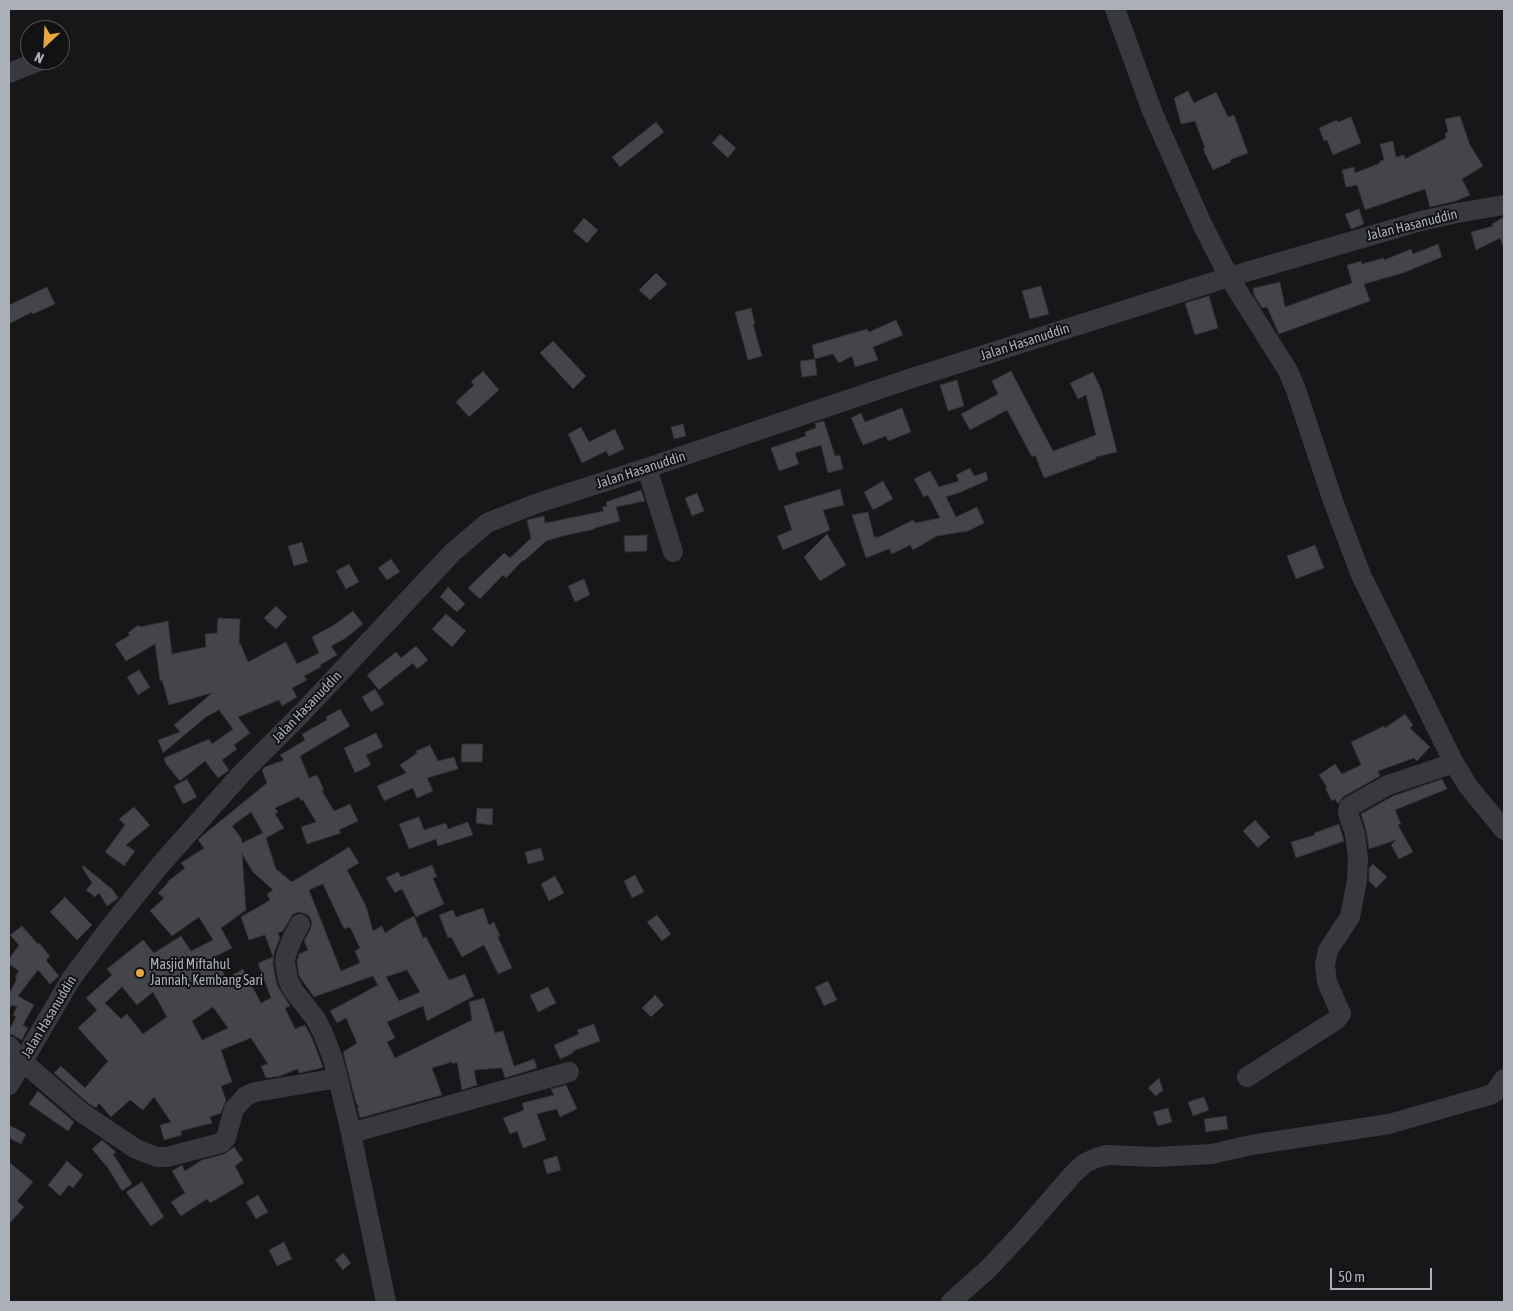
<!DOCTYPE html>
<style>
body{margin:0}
#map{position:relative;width:1513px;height:1311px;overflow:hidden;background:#171719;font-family:"Asap Condensed",sans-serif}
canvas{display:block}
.frame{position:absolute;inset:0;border:10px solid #aaafb8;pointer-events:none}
.north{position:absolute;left:20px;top:20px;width:50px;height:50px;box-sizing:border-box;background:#121214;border:1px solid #4f5156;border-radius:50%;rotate:205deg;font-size:14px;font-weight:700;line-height:20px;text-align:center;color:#aaafb8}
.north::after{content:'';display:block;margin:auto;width:18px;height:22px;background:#e6a741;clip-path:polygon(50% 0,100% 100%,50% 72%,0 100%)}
.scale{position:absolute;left:1330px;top:1268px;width:102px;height:22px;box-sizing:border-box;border:2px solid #aaafb8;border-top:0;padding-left:6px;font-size:15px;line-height:18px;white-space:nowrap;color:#aaafb8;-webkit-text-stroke:4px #121214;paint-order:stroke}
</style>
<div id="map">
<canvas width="1513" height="1311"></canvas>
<div class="frame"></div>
<div class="north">N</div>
<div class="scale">50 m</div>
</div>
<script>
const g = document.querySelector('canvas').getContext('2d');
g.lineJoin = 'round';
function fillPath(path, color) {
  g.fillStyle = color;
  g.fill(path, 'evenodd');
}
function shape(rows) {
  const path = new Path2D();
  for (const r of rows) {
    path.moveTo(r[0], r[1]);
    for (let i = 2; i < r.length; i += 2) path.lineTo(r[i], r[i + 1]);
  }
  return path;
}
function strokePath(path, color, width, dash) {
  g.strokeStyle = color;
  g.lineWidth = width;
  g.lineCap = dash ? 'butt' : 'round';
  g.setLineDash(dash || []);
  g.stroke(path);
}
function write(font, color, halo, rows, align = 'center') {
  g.font = font + ' "Asap Condensed",sans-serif';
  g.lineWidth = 4;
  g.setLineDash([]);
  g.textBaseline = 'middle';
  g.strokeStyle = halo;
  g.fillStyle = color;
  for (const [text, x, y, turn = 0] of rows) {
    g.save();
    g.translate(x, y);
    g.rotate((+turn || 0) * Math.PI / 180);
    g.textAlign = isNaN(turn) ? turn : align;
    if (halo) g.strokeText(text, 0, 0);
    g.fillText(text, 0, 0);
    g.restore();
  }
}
const building = shape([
 [1188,91,1194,103,1216,92,1228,117,1234,115,1248,153,1230,160,1231,162,1213,170,1203,149,1205,148,1195,121,1181,124,1174,98,1188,91],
 [1460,116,1470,145,1483,166,1462,179,1470,195,1456,201,1430,207,1425,189,1365,210,1357,185,1346,187,1342,170,1354,167,1355,173,1380,163,1380,161,1384,160,1380,144,1393,141,1396,157,1404,155,1405,159,1446,138,1445,133,1448,132,1445,119,1460,116],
 [1351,117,1361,143,1333,155,1327,140,1324,141,1319,128,1337,120,1338,122,1351,117],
 [656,122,664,132,620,167,612,157,656,122],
 [720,134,736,148,728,158,712,143,720,134],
 [1359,209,1364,224,1351,229,1345,214,1359,209],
 [1504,217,1504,248,1500,238,1476,250,1471,232,1493,226,1492,224,1504,217],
 [584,218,598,230,587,243,573,231,584,218],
 [1438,244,1442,257,1403,273,1364,284,1370,301,1279,334,1267,307,1262,308,1254,295,1253,288,1280,282,1285,307,1352,283,1347,265,1361,261,1362,264,1384,258,1384,260,1411,249,1413,254,1438,244],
 [656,273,667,284,650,300,639,290,656,273],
 [1041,286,1049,314,1030,319,1022,291,1041,286],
 [47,287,55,304,33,314,32,312,9,324,9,305,47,287],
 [1209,296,1218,328,1195,335,1185,303,1209,296],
 [751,308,755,324,753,324,762,356,748,360,735,312,751,308],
 [896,320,903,335,873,347,878,360,855,367,852,356,839,363,833,354,815,359,812,345,867,329,869,332,896,320],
 [553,341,586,376,573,389,540,353,553,341],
 [815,359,817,375,802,377,800,361,815,359],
 [483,371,499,390,469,417,456,402,474,385,471,382,483,371],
 [1011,371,1053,451,1096,435,1086,395,1078,399,1070,383,1093,372,1101,389,1117,452,1096,457,1096,459,1044,478,1035,455,1032,457,1007,410,970,430,961,414,998,394,992,381,1011,371],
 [957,380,964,406,948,411,940,385,957,380],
 [902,408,911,432,888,441,886,436,863,445,851,418,861,413,865,422,902,408],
 [824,421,835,456,840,455,843,469,828,473,821,445,795,453,799,464,779,471,771,448,806,436,805,432,816,428,815,423,824,421],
 [683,424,686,436,674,439,671,427,683,424],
 [581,427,589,442,615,429,624,449,609,456,606,451,582,463,568,434,581,427],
 [970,468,974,476,986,472,988,480,961,492,946,497,956,517,977,507,984,523,968,531,937,536,913,550,910,545,892,554,889,549,866,558,852,515,868,512,874,537,876,536,877,538,913,520,915,523,940,518,928,495,924,497,914,479,930,471,939,487,959,481,956,475,970,468],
 [883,481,893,499,873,510,864,492,883,481],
 [840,489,844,505,823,510,830,530,783,550,777,536,792,530,784,506,840,489],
 [641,490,645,501,616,507,620,521,595,528,595,529,563,536,546,541,524,561,523,560,506,578,503,575,480,599,468,588,504,553,510,558,531,538,527,520,544,516,545,523,604,511,602,507,607,506,606,502,641,490],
 [697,493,704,511,692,516,685,498,697,493],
 [827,534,846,565,820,581,804,557,827,534],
 [647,535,647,551,625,552,624,536,647,535],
 [302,542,308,562,294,566,288,546,302,542],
 [1315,545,1324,568,1296,579,1287,556,1315,545],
 [391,559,400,572,387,580,378,568,391,559],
 [349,564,359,582,346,589,336,571,349,564],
 [584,579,590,595,575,602,568,586,584,579],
 [448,587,465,604,457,612,440,597,448,587],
 [276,606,287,617,276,629,264,618,276,606],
 [353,611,363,624,346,638,331,646,337,655,320,665,321,667,304,676,307,680,292,688,297,697,282,706,279,700,238,717,250,733,234,745,237,749,222,760,229,770,228,771,218,778,205,761,180,781,166,764,164,758,209,739,212,744,233,729,219,710,206,717,163,753,158,740,180,732,174,725,212,693,169,705,162,680,160,681,155,644,126,661,115,644,130,635,128,633,138,625,140,627,168,621,172,654,206,647,205,634,217,633,218,618,240,619,239,644,240,643,248,662,286,642,297,664,319,653,312,637,334,625,353,611],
 [446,614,466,631,452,647,432,629,446,614],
 [416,646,428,660,417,669,413,663,379,690,367,675,396,652,401,658,416,646],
 [139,670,150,687,138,695,127,677,139,670],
 [375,689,384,704,371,712,362,697,375,689],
 [340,709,350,726,300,756,309,778,317,775,324,790,322,791,334,811,350,804,358,821,339,830,341,833,307,844,301,827,316,822,303,800,301,801,299,797,275,808,278,812,275,814,284,828,266,838,276,869,292,882,349,847,359,863,347,870,366,906,373,931,382,926,385,933,402,922,414,916,423,938,426,937,449,980,465,974,474,996,427,1021,423,1006,387,1022,395,1038,387,1042,395,1058,472,1020,469,1002,484,998,495,1033,503,1031,514,1066,534,1059,537,1068,505,1078,502,1068,474,1070,477,1085,462,1090,457,1062,453,1064,452,1062,432,1068,442,1095,360,1118,357,1107,359,1107,356,1103,343,1052,357,1043,346,1018,337,1023,330,1011,378,985,373,976,314,997,299,976,297,962,299,954,308,950,304,941,310,930,312,923,310,917,306,914,299,912,293,914,283,931,278,933,280,938,274,953,273,964,277,985,290,1006,285,1008,295,1029,305,1025,312,1038,323,1067,318,1069,299,1073,297,1069,280,1076,266,1078,261,1066,268,1064,251,1038,221,1050,232,1082,221,1086,226,1100,221,1113,210,1117,212,1123,181,1131,182,1135,164,1140,160,1125,171,1122,154,1097,143,1110,130,1100,111,1117,99,1103,96,1108,88,1103,54,1073,61,1066,85,1088,108,1061,78,1028,97,1010,86,998,112,975,107,969,143,940,154,953,181,936,191,951,213,940,199,917,172,936,150,911,164,898,158,893,168,883,167,882,185,868,181,863,204,848,198,840,202,836,267,783,262,770,265,767,284,760,280,755,305,740,302,734,327,720,326,717,340,709],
 [251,812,263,833,242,843,241,838,232,826,251,812],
 [242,854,253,872,273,890,267,894,270,900,241,917,249,940,265,935,273,957,258,963,271,998,261,1003,243,969,226,979,216,956,232,948,221,928,246,910,242,854],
 [323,884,344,929,350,927,360,948,355,951,360,963,341,971,309,890,323,884],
 [407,970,420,992,399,1001,386,977,407,970],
 [122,987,137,1005,153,992,167,1017,143,1034,127,1014,121,1019,105,1003,122,987],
 [213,1007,228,1028,202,1040,192,1021,213,1007],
 [1405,714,1413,725,1410,728,1430,747,1417,761,1414,758,1378,771,1380,776,1343,797,1338,804,1335,799,1332,801,1325,788,1327,787,1319,775,1335,764,1342,774,1361,765,1351,742,1384,726,1385,728,1405,714],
 [376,733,383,747,366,755,371,765,355,773,344,748,376,733],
 [462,744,483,744,482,762,461,762,462,744],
 [430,745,438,761,454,757,458,769,427,778,433,791,417,798,413,788,384,801,377,786,406,773,400,765,417,753,416,751,430,745],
 [187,779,197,797,183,804,174,786,187,779],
 [1442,779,1447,789,1395,810,1401,824,1398,825,1413,852,1399,859,1391,845,1396,840,1369,849,1366,830,1361,814,1393,796,1442,779],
 [134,807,150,825,126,845,135,851,124,866,105,852,125,825,119,819,134,807],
 [477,808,493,809,492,825,476,823,477,808],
 [419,817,424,830,446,823,448,829,468,822,473,835,438,846,436,839,409,849,399,824,419,817],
 [1255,820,1270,837,1258,848,1243,831,1255,820],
 [1339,824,1344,841,1296,858,1291,842,1315,835,1314,833,1339,824],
 [541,848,544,860,528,864,525,852,541,848],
 [1373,864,1387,877,1376,888,1369,881,1369,868,1373,864],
 [432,865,437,877,433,878,444,904,416,917,402,889,395,893,386,878,398,872,401,877,432,865],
 [84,866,113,890,118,898,117,899,107,906,99,893,95,897,86,890,92,883,82,867,84,866],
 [635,875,644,892,632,898,624,881,635,875],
 [555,876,564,893,549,901,541,884,555,876],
 [65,897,92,925,77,940,50,912,65,897],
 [483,908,489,925,494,922,500,936,498,937,512,968,498,974,484,945,462,957,451,937,448,938,439,915,453,910,456,917,483,908],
 [657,915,671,934,662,941,647,922,657,915],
 [22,926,38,944,39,943,50,956,46,960,59,976,50,984,38,970,18,996,34,1005,23,1025,28,1028,22,1040,13,1035,9,1034,9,1030,16,1017,13,1015,17,1007,12,1005,9,1008,9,990,11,991,17,978,15,977,19,971,9,964,9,959,19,945,10,935,22,926],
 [828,981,837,1000,824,1006,815,987,828,981],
 [548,987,556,1003,538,1012,530,995,548,987],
 [655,995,664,1005,651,1017,642,1008,655,995],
 [594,1024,600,1041,573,1051,573,1053,560,1059,554,1045,579,1034,577,1030,594,1024],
 [1159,1078,1163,1090,1156,1096,1148,1088,1159,1078],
 [566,1085,577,1109,560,1117,557,1109,537,1114,546,1140,523,1148,517,1131,510,1134,503,1118,524,1110,522,1103,554,1095,551,1089,566,1085],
 [38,1091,74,1122,68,1131,29,1104,38,1091],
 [1204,1097,1209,1110,1193,1116,1188,1102,1204,1097],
 [1168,1108,1172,1122,1158,1126,1153,1112,1168,1108],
 [1226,1116,1228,1129,1206,1132,1204,1119,1226,1116],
 [9,1125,26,1134,21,1144,9,1138,9,1125],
 [102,1140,116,1152,113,1154,132,1184,122,1191,108,1168,92,1149,102,1140],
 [234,1147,243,1160,235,1166,244,1183,210,1203,207,1199,181,1216,171,1202,185,1193,172,1171,182,1165,185,1171,202,1160,224,1154,234,1147],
 [557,1156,561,1170,547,1174,543,1160,557,1156],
 [67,1161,83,1175,73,1188,69,1185,60,1196,48,1185,67,1161],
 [9,1162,33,1182,17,1201,24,1207,9,1224,9,1162],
 [142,1182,164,1217,151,1226,126,1192,142,1182],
 [258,1195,268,1212,256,1219,246,1202,258,1195],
 [284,1242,292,1259,277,1266,269,1250,284,1242],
 [343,1253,351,1263,343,1270,335,1260,343,1253]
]);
const minor = shape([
 [1115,9,1152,111,1202,224,1229,277,1288,371,1296,390,1333,501,1361,575,1454,763,1468,786,1504,830],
 [9,73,42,60],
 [647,468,673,552],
 [300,924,292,939,286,955,285,962,288,980,293,990,315,1018,323,1033,333,1059,338,1078],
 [9,1046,22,1061,81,1112,136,1149,157,1157,167,1157,221,1143,226,1138,234,1109,246,1096,255,1092,338,1078,351,1133,386,1302],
 [1247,1077,1336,1020,1341,1014,1327,982,1325,965,1328,950,1350,917,1357,880,1358,858,1355,834,1348,813,1349,807,1388,785,1454,763],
 [9,1085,71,979,111,926,161,864,242,773,301,714,453,552,487,523,535,504,647,468,912,378,1229,277,1421,221,1457,213,1504,205],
 [351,1133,569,1072],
 [951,1302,987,1270,1020,1235,1074,1173,1085,1163,1096,1158,1107,1155,1155,1157,1212,1154,1251,1145,1389,1124,1490,1095,1495,1092,1504,1079]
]);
const markers = [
 [140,973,5,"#e6a741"]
];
const streetNames = [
 ["Jalan Hasanuddin",1412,225,-14],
 ["Jalan Hasanuddin",1025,342,-18],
 ["Jalan Hasanuddin",641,470,-18],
 ["Jalan Hasanuddin",307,707,-46],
 ["Jalan Hasanuddin",49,1017,-59]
];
const poiNames = [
 ["Masjid Miftahul",150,965],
 ["Jannah, Kembang Sari",150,981]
];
fillPath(building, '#444549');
strokePath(building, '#313134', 1);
strokePath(minor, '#38393d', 20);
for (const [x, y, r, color] of markers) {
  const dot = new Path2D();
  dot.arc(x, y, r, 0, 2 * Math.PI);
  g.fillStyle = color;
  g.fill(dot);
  strokePath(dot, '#121214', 2);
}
write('14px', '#aaafb8', '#121214', streetNames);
write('14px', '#aaafb8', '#121214', poiNames, 'left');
</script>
